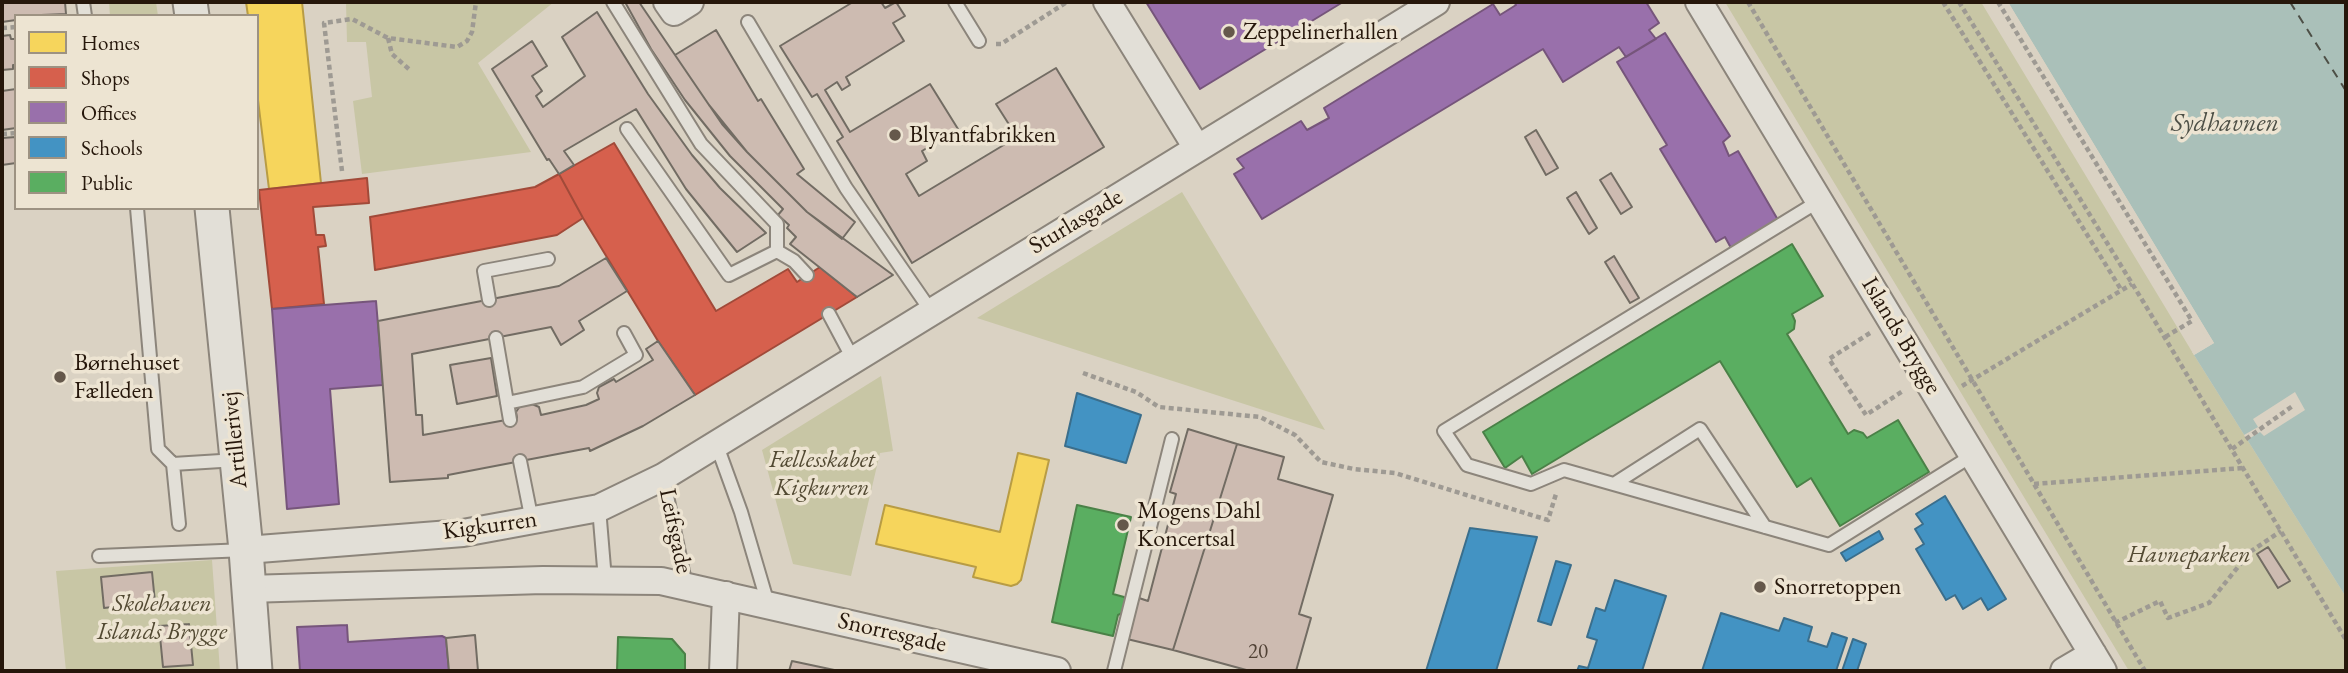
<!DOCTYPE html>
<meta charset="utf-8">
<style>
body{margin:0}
#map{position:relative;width:2348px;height:673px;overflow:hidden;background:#dad2c3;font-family:"EB Garamond",serif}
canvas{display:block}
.frame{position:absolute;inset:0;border:4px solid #26170b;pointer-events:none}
.legend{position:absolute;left:14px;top:14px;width:245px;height:196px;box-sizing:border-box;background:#ede4d2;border:2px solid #9d9282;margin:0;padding:9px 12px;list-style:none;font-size:21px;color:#26170b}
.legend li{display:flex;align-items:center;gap:14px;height:35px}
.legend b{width:35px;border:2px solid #9d9282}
</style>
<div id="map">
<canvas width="2348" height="673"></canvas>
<div class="frame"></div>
<ul class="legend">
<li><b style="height:19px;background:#f6d55c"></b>Homes</li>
<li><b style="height:19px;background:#d6604d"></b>Shops</li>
<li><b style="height:19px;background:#9970ab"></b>Offices</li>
<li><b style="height:19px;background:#4393c3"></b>Schools</li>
<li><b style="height:19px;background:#5aae61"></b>Public</li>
</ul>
</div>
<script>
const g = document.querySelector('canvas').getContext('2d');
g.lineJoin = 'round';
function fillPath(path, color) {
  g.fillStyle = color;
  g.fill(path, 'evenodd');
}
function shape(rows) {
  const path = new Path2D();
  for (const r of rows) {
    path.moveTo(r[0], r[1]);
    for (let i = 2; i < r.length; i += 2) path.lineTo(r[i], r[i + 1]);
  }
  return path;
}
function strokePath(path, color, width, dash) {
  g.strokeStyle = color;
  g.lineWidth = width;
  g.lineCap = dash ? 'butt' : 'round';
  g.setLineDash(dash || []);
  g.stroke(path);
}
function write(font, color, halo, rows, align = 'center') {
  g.font = font + ' "EB Garamond",serif';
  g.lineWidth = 7;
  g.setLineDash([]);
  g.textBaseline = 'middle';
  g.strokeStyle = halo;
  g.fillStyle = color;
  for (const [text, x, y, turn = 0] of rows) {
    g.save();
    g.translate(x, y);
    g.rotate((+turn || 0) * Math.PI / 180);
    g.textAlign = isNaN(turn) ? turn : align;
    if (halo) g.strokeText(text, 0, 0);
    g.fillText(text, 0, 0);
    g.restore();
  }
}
const green = shape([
 [109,2,156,2,158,16,110,16],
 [346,2,554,2,478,63,531,152,362,174,353,101,372,97,366,42,347,42],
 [1725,2,1981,2,2194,355,2346,597,2346,671,2129,671],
 [1182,192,1325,430,977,318],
 [881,376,893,451,880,453,851,576,793,564,762,450],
 [212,560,220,671,66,671,56,571]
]);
const water = shape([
 [2008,2,2346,2,2346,597,2194,355,2214,343]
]);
const pier = shape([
 [2004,2,2008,2,2214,343,2194,355,2192,352,2209,342],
 [2295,392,2305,410,2264,436,2260,432,2247,440,2244,435,2258,427,2253,419]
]);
const homes = shape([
 [246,2,302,2,321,183,269,189,257,92,257,16,248,16,246,2],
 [1018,453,1049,460,1021,580,1017,584,1011,586,973,577,976,567,876,544,885,505,1000,532,1018,453]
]);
const shops = shape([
 [614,143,716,311,788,269,797,282,820,267,857,297,695,395,658,341,583,218,559,174,614,143],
 [559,174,583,218,557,235,375,270,370,217,535,187,559,174],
 [367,178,369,203,313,207,316,235,324,235,326,246,318,247,324,304,272,309,259,190,367,178]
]);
const offices = shape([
 [1146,2,1343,2,1200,89,1146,2],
 [1514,2,1646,2,1659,23,1649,30,1656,39,1626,57,1619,47,1563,82,1543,49,1262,219,1234,174,1244,168,1237,159,1301,121,1307,130,1329,118,1324,108,1493,4,1500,15,1516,5,1514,2],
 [1665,33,1730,136,1723,142,1729,156,1738,151,1778,220,1731,248,1725,237,1716,242,1660,149,1667,145,1617,62,1665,33],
 [376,301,383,385,330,389,339,504,287,509,272,309,376,301],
 [347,625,348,642,442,636,446,638,449,671,300,671,297,627,347,625]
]);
const schools = shape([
 [1077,393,1141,415,1126,463,1065,446,1077,393],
 [1945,496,2006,599,1988,610,1981,598,1963,609,1955,595,1946,600,1916,549,1924,544,1915,529,1923,524,1916,514,1945,496],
 [1470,528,1537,537,1496,671,1426,671,1470,528],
 [1879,531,1883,539,1846,561,1841,553,1879,531],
 [1556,561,1571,565,1551,625,1538,621,1556,561],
 [1615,580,1666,596,1642,671,1577,671,1579,666,1588,668,1597,640,1587,637,1596,608,1605,611,1615,580],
 [1721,613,1779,631,1784,618,1812,627,1808,641,1827,647,1832,633,1847,638,1836,671,1702,671,1721,613],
 [1853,639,1866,644,1857,671,1842,671,1853,639]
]);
const public = shape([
 [1792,244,1823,296,1792,314,1795,321,1794,329,1787,334,1848,434,1854,430,1863,433,1867,438,1898,420,1929,472,1840,526,1811,478,1797,487,1720,361,1532,474,1522,456,1505,468,1483,432,1792,244],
 [1077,505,1131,517,1113,594,1124,597,1128,602,1127,611,1118,615,1113,636,1052,622,1077,505],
 [618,637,672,639,685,654,685,671,617,671,618,637]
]);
const ferry = shape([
 [2290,2,2346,91]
]);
const building = shape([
 [2,2,65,2,66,14,16,16,16,20,2,22,2,2],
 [625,2,639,2,709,105,747,152,807,212,893,275,857,297,790,244,796,237,787,228,789,225,778,215,783,209,730,156,685,100,651,49,625,2],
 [853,2,881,2,885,8,896,2,905,16,893,23,904,41,846,77,850,85,842,90,837,82,825,90,850,132,930,84,958,129,922,151,927,161,906,174,919,196,1017,137,996,104,1056,68,1104,147,912,263,837,141,843,137,817,94,812,97,780,46,853,2],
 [597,12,648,94,692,155,720,188,766,233,737,252,686,189,636,109,564,151,574,165,559,174,549,159,547,160,492,69,532,41,547,66,532,76,542,91,536,96,543,107,585,76,562,37,597,12],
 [716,30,758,101,761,99,804,169,797,174,855,222,842,239,807,212,747,152,722,124,675,55,716,30],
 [10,35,11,39,16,39,16,65,13,65,13,69,2,70,2,36,10,35],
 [16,89,16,128,2,130,2,91,16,89],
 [1536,130,1558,168,1546,175,1525,137,1536,130],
 [16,137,16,163,2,165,2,138,16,137],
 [1611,173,1632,207,1621,214,1600,180,1611,173],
 [1576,192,1597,228,1589,234,1567,198,1576,192],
 [1614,256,1639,298,1630,303,1605,262,1614,256],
 [606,258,627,291,579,321,584,330,561,345,551,327,412,354,416,415,422,415,423,435,517,418,516,412,520,406,532,404,539,407,541,415,586,405,599,399,597,393,599,387,614,379,616,382,653,360,646,349,658,341,695,395,643,426,590,451,589,448,448,475,448,478,390,482,378,321,559,286,606,258],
 [491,358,497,396,457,404,450,365,491,358],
 [1188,429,1237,444,1173,650,1127,639,1139,598,1148,601,1176,494,1170,492,1188,429],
 [1237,444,1284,457,1278,479,1333,495,1299,614,1311,618,1296,671,1250,671,1173,650,1237,444],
 [2268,547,2290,581,2278,588,2257,554,2268,547],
 [152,572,155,602,104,608,101,577,152,572],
 [189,624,193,665,163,667,159,626,189,624],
 [475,635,478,671,449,671,446,638,475,635],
 [792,661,839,671,789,671,792,661]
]);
const path = shape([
 [1748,2,2145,671],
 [1943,2,2122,291],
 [1959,2,2144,303,2346,640],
 [1998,2,2192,321,2165,337],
 [2,28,16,27],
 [388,38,392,54,411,71],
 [996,44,1001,44,1067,2],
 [2,134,16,133],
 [342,171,324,23,352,19,388,38,457,47,467,41,472,32,476,2],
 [1870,333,1829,359,1866,415,1903,391],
 [1083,373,1136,392,1159,407,1260,417,1295,435,1321,462,1354,469,1395,473,1548,520,1556,494],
 [1962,386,2132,284],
 [2232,449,2294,405],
 [2034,484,2243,468],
 [2115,623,2160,601,2168,618,2209,603,2250,552,2281,531]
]);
const service = shape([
 [83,2,85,16],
 [613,2,701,144,777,224,777,251],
 [955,2,979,41],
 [748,22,846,188,931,311],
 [627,129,729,275,777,251,794,261,807,275],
 [1819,201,1444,431,1467,465,1531,484,1564,470,1829,545,1973,455],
 [137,208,158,449,173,464,237,460],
 [489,300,484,271,548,259],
 [829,314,853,359],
 [496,338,510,420],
 [507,403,583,387,636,355,624,333],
 [716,443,741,512,768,604],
 [520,461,532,521],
 [173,464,179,524],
 [663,477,686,586],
 [1614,484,1700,429,1765,527],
 [599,508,605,580],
 [99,556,246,550],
 [1114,671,1172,439]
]);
const minor = shape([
 [667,2,674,12,690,2],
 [1107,2,1197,148],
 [1699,2,2103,671],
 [246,550,463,533,599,508,663,477,1436,2],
 [248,589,543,580,661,581,1057,671],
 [723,671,726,595],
 [2064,671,2093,654]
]);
const tertiary = shape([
 [190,2,192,16],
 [212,208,246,550,255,671]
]);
const markers = [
 [1229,32,7,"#65584b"],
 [895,135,7,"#65584b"],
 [60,377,7,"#65584b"],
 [1123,525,7,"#65584b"],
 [1760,587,7,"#65584b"]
];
const numberNames = [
 ["20",1258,652]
];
const poiNames = [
 ["Zeppelinerhallen",1243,32],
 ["Blyantfabrikken",909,135],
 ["Børnehuset",74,363],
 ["Fælleden",74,391],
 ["Mogens Dahl",1137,511],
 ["Koncertsal",1137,539],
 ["Snorretoppen",1774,587]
];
const streetNames = [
 ["Sturlasgade",1076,222,-31],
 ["Islands Brygge",1901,336,59],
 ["Artillerivej",235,440,-96],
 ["Kigkurren",490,526,-8],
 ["Leifsgade",675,531,78],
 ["Snorresgade",892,633,13]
];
const parkNames = [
 ["Fællesskabet",822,460],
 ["Kigkurren",822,488],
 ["Havneparken",2189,555],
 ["Skolehaven",162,604],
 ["Islands Brygge",162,632]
];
const waterNames = [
 ["Sydhavnen",2225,124]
];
fillPath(green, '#c8c6a5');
fillPath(water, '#aac0b9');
fillPath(pier, '#dad2c3');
fillPath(homes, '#f6d55c');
strokePath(homes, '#b89c44', 2);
fillPath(shops, '#d6604d');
strokePath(shops, '#a14a39', 2);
fillPath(offices, '#9970ab');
strokePath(offices, '#76557b', 2);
fillPath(schools, '#4393c3');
strokePath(schools, '#3a6e8c', 2);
fillPath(public, '#5aae61');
strokePath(public, '#4a8147', 2);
strokePath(ferry, '#4d4f46', 2, [9, 7]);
fillPath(building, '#cdbbb1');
strokePath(building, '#726c63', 2);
strokePath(service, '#8c857b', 16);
strokePath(minor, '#8c857b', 30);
strokePath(tertiary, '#8c857b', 37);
strokePath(path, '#9e9a93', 4.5, [5, 3.5]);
strokePath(service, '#e2dfd7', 12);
strokePath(minor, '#e2dfd7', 26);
strokePath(tertiary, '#e2dfd7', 33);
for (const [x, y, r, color] of markers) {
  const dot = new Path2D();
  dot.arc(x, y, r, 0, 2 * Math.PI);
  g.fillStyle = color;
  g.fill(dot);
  strokePath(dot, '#ede4d2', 2.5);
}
write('21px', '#504135', null, numberNames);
write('24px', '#26170b', '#ede4d2', poiNames, 'left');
write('24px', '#26170b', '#ede4d2', streetNames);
write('italic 24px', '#524932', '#ede4d2', parkNames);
write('italic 26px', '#4d4f46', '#ede4d2', waterNames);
</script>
